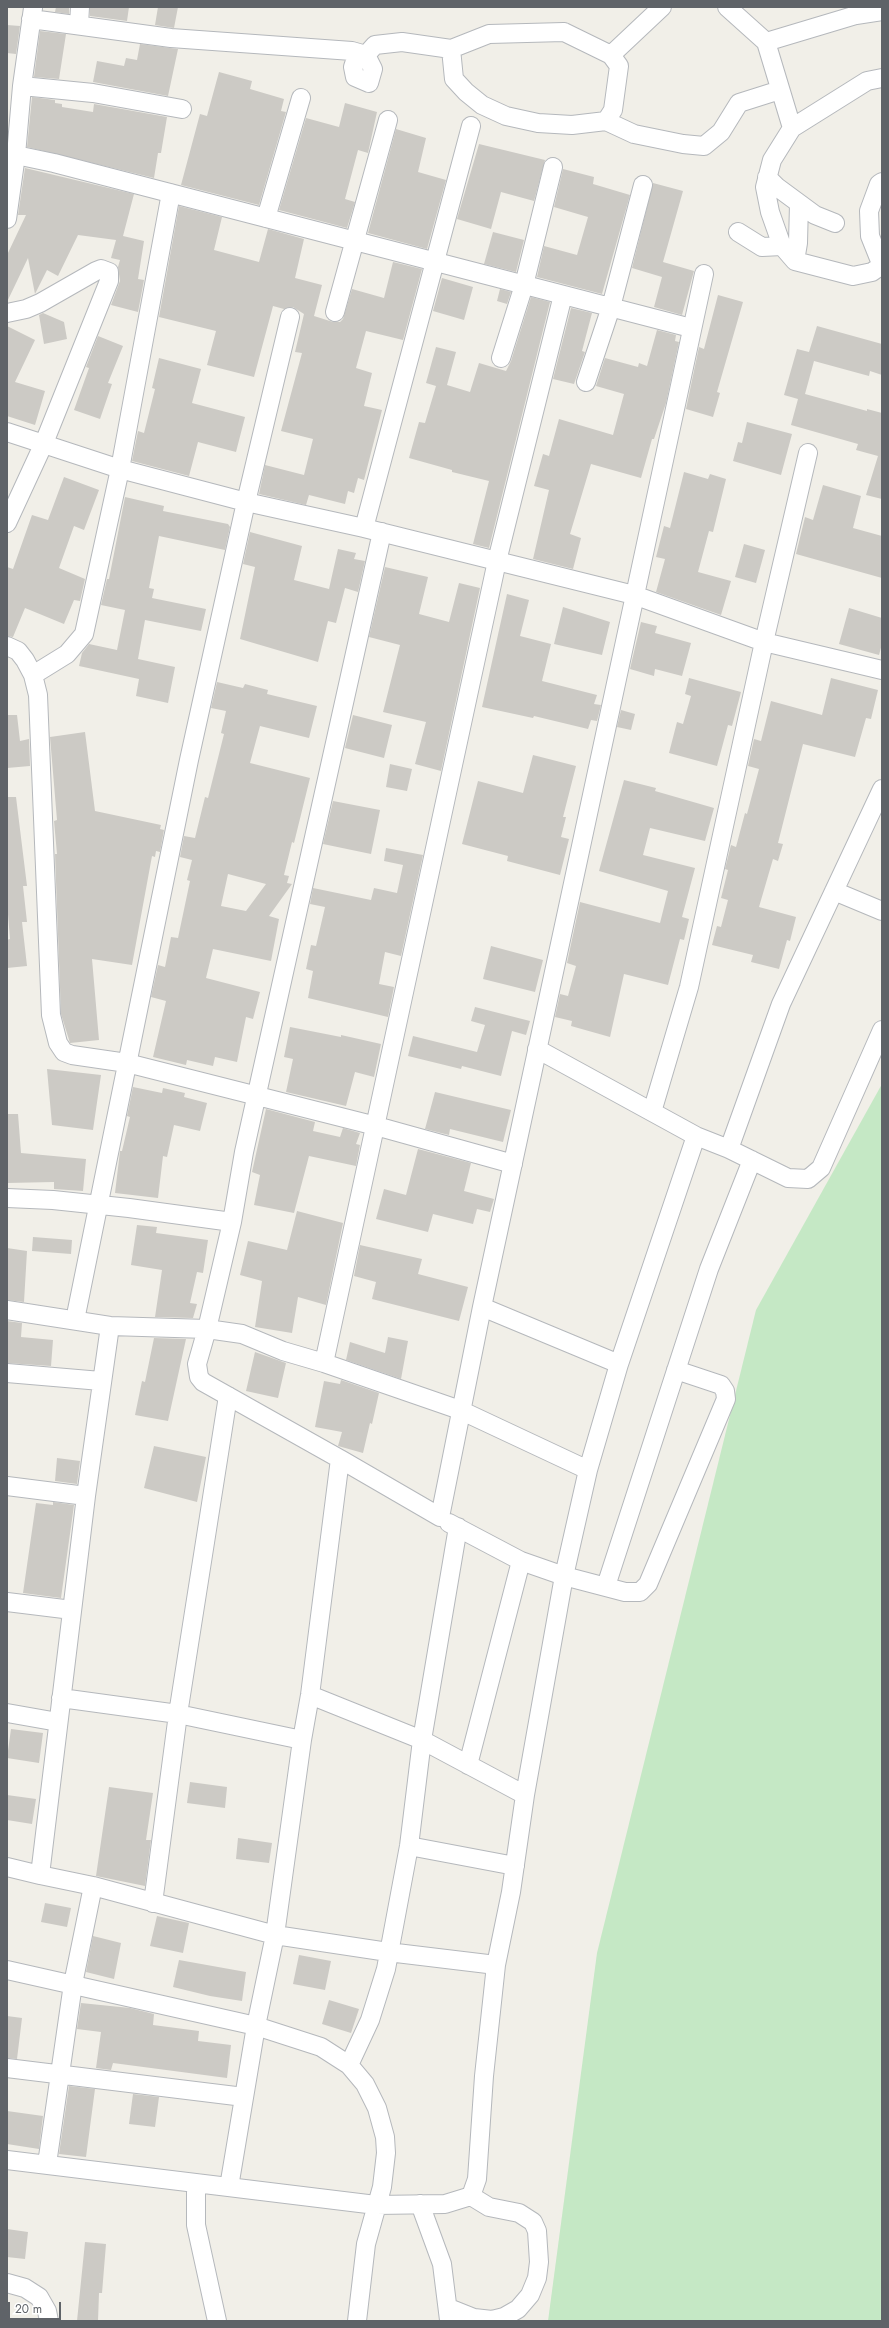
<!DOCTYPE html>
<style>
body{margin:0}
#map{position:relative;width:889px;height:2328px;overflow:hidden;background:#f1efe8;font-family:Jost,sans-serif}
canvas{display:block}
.frame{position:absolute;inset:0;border:8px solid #5f6368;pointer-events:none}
.scale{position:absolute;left:8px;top:2302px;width:53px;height:18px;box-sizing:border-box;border:2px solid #5f6368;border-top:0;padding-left:5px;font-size:12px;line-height:14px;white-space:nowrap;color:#5f6368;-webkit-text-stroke:3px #fff;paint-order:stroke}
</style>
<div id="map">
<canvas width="889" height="2328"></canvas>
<div class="frame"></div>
<div class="scale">20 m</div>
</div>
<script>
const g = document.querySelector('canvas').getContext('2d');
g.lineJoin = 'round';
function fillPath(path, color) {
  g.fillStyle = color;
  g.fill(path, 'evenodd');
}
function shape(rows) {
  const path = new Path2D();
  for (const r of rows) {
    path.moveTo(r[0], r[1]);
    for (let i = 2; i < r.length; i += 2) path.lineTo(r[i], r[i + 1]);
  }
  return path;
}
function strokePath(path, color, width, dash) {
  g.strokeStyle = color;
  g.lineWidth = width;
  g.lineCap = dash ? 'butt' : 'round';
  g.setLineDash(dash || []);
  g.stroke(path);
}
const green = shape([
 [882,1084,882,2321,548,2321,597,1953,756,1310]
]);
const building = shape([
 [56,7,69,7,69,14,55,12],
 [90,7,129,7,127,21,90,16],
 [158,7,178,7,174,28,155,25],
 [7,25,20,26,16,54,7,53],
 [40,31,66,34,59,79,34,77],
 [140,44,178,49,168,96,93,82,97,61,124,66,126,58,137,60],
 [219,72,252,81,250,89,284,99,281,111,286,112,259,205,181,185,200,114,207,116],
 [32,97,55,100,55,103,62,104,62,107,93,112,94,104,167,117,161,153,158,153,154,178,27,147],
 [345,103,377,112,368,153,358,150,345,199,355,202,347,228,279,210,306,118,339,127],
 [396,129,426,138,418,172,446,180,427,249,368,233],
 [479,144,545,160,534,201,501,192,491,229,457,219],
 [25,168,134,194,123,236,144,241,138,279,144,280,138,312,111,305,120,281,118,267,120,260,111,258,116,240,78,235,58,276,47,270,35,294,28,258,7,302,7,255,26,215,18,215],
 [563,169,594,177,593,184,630,195,602,294,537,277,544,246,577,255,588,217,554,207],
 [653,183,683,191,663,262,694,271,682,315,654,307,662,277,632,268],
 [179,206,222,217,214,250,259,262,268,229,304,239,295,278,322,285,314,316,333,322,340,322,343,319,352,289,384,298,393,262,422,269,403,340,366,331,356,368,372,373,364,406,382,410,364,480,358,478,354,493,348,491,345,504,309,495,306,505,259,494,265,465,304,475,313,439,281,431,302,353,295,352,304,314,293,307,284,309,273,306,254,377,207,365,216,331,159,317],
 [493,232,524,240,516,272,484,264],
 [442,278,473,287,464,320,433,311],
 [500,289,511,292,507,304,497,301],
 [718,295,743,302,717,392,720,393,713,417,686,409,699,347,704,349],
 [531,297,550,302,489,548,473,544,489,481,452,472,452,470,409,458,419,422,425,423,436,386,426,383,436,347,456,352,447,385,470,392,479,363,506,371,511,361],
 [571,308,592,313,582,351,585,352,574,384,553,379],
 [43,313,64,322,67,339,44,344,39,315],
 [7,326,35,340,15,382,45,391,35,425,7,416],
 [817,326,882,344,882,375,870,371,869,376,814,361,805,394,867,411,867,409,882,413,882,499,866,495,878,456,856,450,858,444,791,425,798,399,784,395,797,349,809,352],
 [657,330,676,335,675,341,679,342,666,403,654,439,652,439,641,478,591,464,570,534,581,538,573,569,533,559,549,490,534,486,543,454,549,456,559,419,613,435,624,394,596,386,605,358,638,367,639,363,647,366],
 [98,336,123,346,108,383,112,384,100,419,74,410,89,368,86,367],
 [159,358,201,369,192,403,245,417,236,452,198,442,189,476,132,461,138,431,144,433,155,389,152,388],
 [747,422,792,434,781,475,733,461,738,442,742,443],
 [684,472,708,479,710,474,726,479,713,532,709,531,698,572,731,581,721,615,656,592,665,559,656,557,664,526,670,528],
 [64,477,99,490,84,530,74,526,59,568,85,579,80,601,74,600,64,624,25,608,13,637,7,636,7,567,13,569,32,515,48,520],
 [823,485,861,496,853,528,882,536,882,578,796,554,805,517,813,520],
 [125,497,164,506,163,511,228,524,230,527,225,550,159,536,149,588,154,589,152,598,206,609,201,631,145,620,138,659,175,667,168,703,136,696,139,679,79,666,82,653,89,644,117,650,125,610,101,605,107,579,109,579],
 [250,532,302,546,294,580,329,589,338,549,356,553,354,559,365,561,358,592,345,588,336,623,328,621,318,662,240,639,255,567,243,564],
 [744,544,765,550,756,583,735,577],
 [385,567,428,577,419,614,449,622,459,583,480,588,441,771,415,764,426,722,383,712,400,645,369,637],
 [507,594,529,600,520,636,551,644,542,681,597,695,594,704,601,705,597,721,591,720,588,729,534,716,533,718,482,707],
 [563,607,610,622,602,655,554,644],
 [849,608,882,618,882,644,879,655,839,644],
 [641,622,657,626,655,633,691,643,682,676,655,669,654,676,630,669],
 [689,678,741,692,732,726,728,725,717,766,669,753,677,722,683,724,691,696,685,694],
 [831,678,878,690,871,719,866,718,855,757,803,744,778,843,783,844,778,861,773,859,759,907,796,917,790,941,787,940,779,969,751,962,753,955,712,945,717,926,721,927,728,900,721,898,728,870,725,869,731,845,736,847,745,813,747,814,759,769,748,766,754,739,761,741,771,701,822,715],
 [217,682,243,688,245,684,268,690,267,694,317,706,309,738,260,726,250,763,310,778,294,843,292,842,284,875,289,876,287,883,292,884,269,916,279,919,271,961,213,949,206,978,260,992,253,1019,246,1017,237,1062,215,1057,213,1066,187,1060,186,1065,153,1057,166,1001,151,997,158,965,165,967,171,937,178,938,190,881,187,880,192,860,180,857,184,836,195,838,205,797,208,798,224,734,221,733,226,711,211,708],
 [228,874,266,884,246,911,221,906],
 [621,710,635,714,631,730,617,727],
 [7,715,17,715,20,741,29,739,30,766,7,768],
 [353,715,392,725,384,758,345,748],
 [85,732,95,811,161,825,160,829,164,830,160,852,156,851,155,857,152,856,132,965,92,959,99,1040,70,1043,61,1014,55,854,57,854,54,821,57,820,50,737],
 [533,755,576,766,563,817,566,817,561,837,569,839,560,875,507,861,508,856,462,844,478,781,523,793],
 [390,764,412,769,407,791,386,787],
 [624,780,656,788,655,791,714,808,705,841,650,828,643,855,695,868,682,917,689,919,684,940,680,939,668,985,624,974,610,1037,571,1026,572,1021,555,1017,560,994,568,996,576,966,567,963,580,902,660,923,668,891,599,871],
 [7,797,16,797,27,886,23,886,27,922,22,922,27,966,7,968,7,940,10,939,7,902],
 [333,801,380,810,371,854,323,844],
 [386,848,423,855,401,956,385,952,379,984,394,987,388,1017,308,998,313,971,306,969,311,945,316,946,325,907,310,904,313,888,371,900,374,888,397,893,403,865,384,861],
 [491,946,543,960,535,992,483,979],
 [475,1007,530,1021,526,1035,512,1031,501,1076,462,1066,461,1069,408,1056,413,1036,477,1052,485,1025,471,1021],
 [290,1027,341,1037,341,1035,381,1044,374,1077,355,1072,346,1106,286,1092,293,1059,284,1057],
 [47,1069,101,1075,93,1130,52,1125],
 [133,1087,162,1093,163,1088,185,1093,184,1097,207,1103,200,1131,174,1125,167,1157,163,1156,158,1198,115,1193,120,1151,122,1151,130,1117,127,1116],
 [435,1092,511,1110,503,1142,450,1129,449,1135,425,1129],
 [266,1109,315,1122,313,1131,340,1137,343,1128,360,1133,356,1144,360,1145,356,1166,309,1156,294,1213,254,1205,260,1175,252,1172],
 [7,1114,18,1114,21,1153,86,1159,83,1191,54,1189,54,1182,7,1183],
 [418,1149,471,1163,464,1191,494,1199,490,1212,477,1209,473,1224,433,1214,428,1232,376,1219,384,1189,406,1195],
 [297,1211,343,1223,326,1305,298,1297,292,1333,255,1327,262,1281,240,1275,248,1241,287,1250],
 [137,1225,157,1227,156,1233,208,1240,203,1273,197,1272,190,1303,197,1304,193,1318,155,1317,162,1270,131,1265],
 [33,1237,72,1240,71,1254,32,1251],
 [360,1245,422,1259,418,1274,468,1287,459,1321,372,1299,376,1282,354,1276],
 [7,1248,27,1251,24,1302,7,1300],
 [7,1321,22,1323,21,1337,53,1340,51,1366,7,1363],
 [388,1337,408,1341,401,1379,346,1360,350,1342,385,1353],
 [154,1338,186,1339,168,1421,135,1415,142,1381,145,1382],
 [255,1352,286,1363,278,1398,246,1391],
 [341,1380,379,1393,372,1424,370,1423,363,1453,338,1446,342,1432,315,1427,324,1381,340,1384],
 [154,1446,206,1457,197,1502,144,1488],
 [57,1458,80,1461,77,1484,55,1481],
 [53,1502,74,1505,61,1598,23,1593,36,1503,53,1505],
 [11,1729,43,1733,39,1763,7,1758],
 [190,1782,227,1787,225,1808,187,1803],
 [109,1787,153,1793,146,1840,151,1840,145,1886,96,1876],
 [7,1795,36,1799,32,1824,7,1820],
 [238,1838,272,1843,269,1863,236,1859],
 [45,1903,71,1908,67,1927,41,1922],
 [157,1916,189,1923,183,1953,150,1946],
 [93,1936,121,1943,114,1979,86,1972],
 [299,1955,331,1961,325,1990,293,1984],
 [179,1960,246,1972,242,2001,210,1996,173,1987],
 [329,2000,359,2009,351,2033,322,2024],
 [81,2003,130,2008,154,2014,153,2025,199,2031,198,2041,231,2045,227,2078,113,2063,111,2070,96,2068,101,2032,77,2029],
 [7,2016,22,2018,17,2059,7,2058],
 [69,2086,95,2089,86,2157,59,2154],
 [133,2094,159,2097,155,2127,129,2124],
 [7,2111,43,2116,39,2149,7,2144],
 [7,2229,28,2232,25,2259,7,2257],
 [85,2242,106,2244,102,2293,99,2293,98,2321,77,2321]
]);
const street = shape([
 [727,7,766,42,856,15,882,11],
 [31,19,171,38,352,51,366,55,373,69,369,83,355,77,353,67,356,58,366,55,375,45,402,42,451,49],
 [79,25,80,7],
 [564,32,611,55,619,66,613,110,606,121,572,125,538,123,506,116,482,105,466,92,454,79,451,49,489,34,564,32],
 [766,42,792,128,867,81,882,78],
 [611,55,662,7],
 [22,86,93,93,182,109],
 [606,121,634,134,683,144,704,146,721,132,739,103,780,90],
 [792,128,772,160,765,187,770,212,782,246,795,261,853,276,872,272,882,265],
 [16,155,22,86,33,8],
 [767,177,777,187,815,215,835,223],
 [882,182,879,184,869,211,870,236,882,266],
 [266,218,301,98],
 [7,219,16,155,54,163,691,328],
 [738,232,762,247,782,246],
 [795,261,798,243,799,204],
 [335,312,388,120],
 [7,313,26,309,40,303,96,271,101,269,109,272,109,281,44,443,7,523],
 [501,358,524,285,553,167],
 [586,382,611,307,643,185],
 [7,432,120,469,246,502,364,528,634,595,764,642,882,670],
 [364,528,471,126],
 [382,532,244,1152,232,1222,207,1329,242,1334,283,1351,324,1363,497,561,563,295],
 [7,646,18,651,25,660,33,675,38,695,51,1015,58,1043,64,1052,72,1055,127,1063,376,1126,513,1164],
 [33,675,67,654,84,634,120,469,171,193],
 [834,891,882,911],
 [652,1112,689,987,764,642,808,453],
 [696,1136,729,1149,788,1178,808,1179,821,1168,882,1030],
 [729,1149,781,1004,882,789],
 [7,1198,53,1200,129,1208,232,1222],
 [482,1307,619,1364,696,1136,537,1049],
 [7,1310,110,1326,207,1329,197,1364,199,1377,203,1382,340,1459],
 [75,1320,189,760,246,502,290,317],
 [324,1363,460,1410,588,1470],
 [7,1373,101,1381],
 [7,1486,86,1496],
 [449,1523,521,1561,564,1576,625,1592,640,1592,648,1584,726,1399,725,1391,721,1385,676,1370],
 [458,1527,422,1740,525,1795,564,1576,588,1470,619,1364],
 [606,1586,709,1269,752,1160],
 [7,1602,72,1610],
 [310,1695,422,1740,409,1846,386,1969,370,2020,349,2065],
 [61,1698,178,1714,302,1740],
 [7,1713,58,1722],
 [468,1765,521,1561],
 [409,1846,515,1866],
 [7,1867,40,1875,86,1496,110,1326],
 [40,1875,93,1886,275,1935,388,1952,496,1965],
 [153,1903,178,1714,228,1396],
 [7,1970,256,2026,275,1935,302,1740,310,1695,340,1459,440,1517,482,1307,704,274],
 [7,2068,244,2097],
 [7,2160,376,2205,445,2204,471,2196,477,2179,484,2076,496,1965,511,1892,525,1795],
 [47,2164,73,1984,93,1886],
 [196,2183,196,2225,217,2321],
 [229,2187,256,2026,321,2047,349,2065,365,2084,377,2108,385,2137,386,2153,382,2187,366,2244,357,2321],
 [420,2204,442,2264,449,2320],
 [7,2283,25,2288,39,2297,47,2311,49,2321],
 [449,2308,474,2318,492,2320,504,2317,518,2309,530,2295,537,2278,539,2262,537,2231,533,2222,519,2213,489,2207,471,2196]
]);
fillPath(green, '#c5e8c5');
fillPath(building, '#cccac5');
strokePath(street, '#b5b8bc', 20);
strokePath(street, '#fff', 18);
</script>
